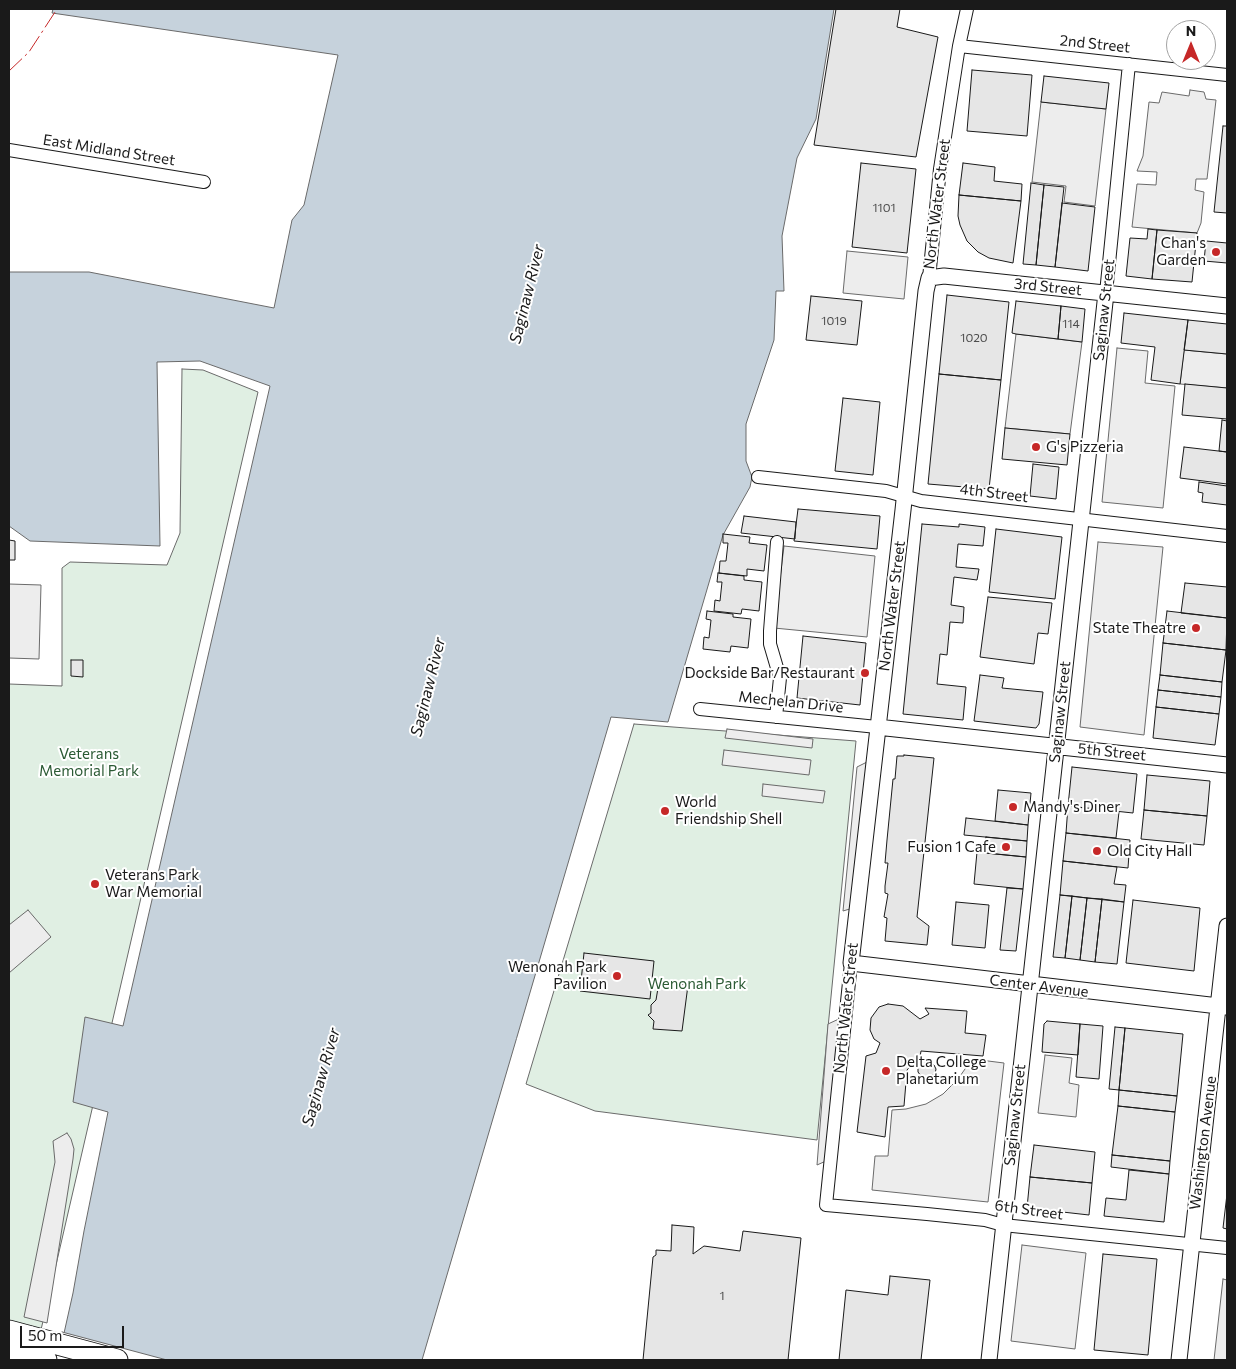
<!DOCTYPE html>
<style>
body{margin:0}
#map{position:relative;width:1236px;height:1369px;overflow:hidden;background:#fff;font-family:Commissioner,sans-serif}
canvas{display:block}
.frame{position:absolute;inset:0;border:10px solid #1a1a1a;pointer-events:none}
.north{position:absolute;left:1166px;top:20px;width:50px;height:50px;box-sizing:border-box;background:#fff;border:1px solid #a3a3a3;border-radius:50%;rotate:0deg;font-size:14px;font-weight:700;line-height:20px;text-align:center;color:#1a1a1a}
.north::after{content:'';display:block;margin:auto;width:18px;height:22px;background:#c62828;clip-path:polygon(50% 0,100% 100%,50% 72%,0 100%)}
.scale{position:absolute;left:20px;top:1326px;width:104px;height:22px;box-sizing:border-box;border:2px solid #1a1a1a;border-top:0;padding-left:6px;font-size:15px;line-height:18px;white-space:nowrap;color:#1a1a1a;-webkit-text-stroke:4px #fff;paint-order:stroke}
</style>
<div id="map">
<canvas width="1236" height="1369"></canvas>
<div class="frame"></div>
<div class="north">N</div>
<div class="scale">50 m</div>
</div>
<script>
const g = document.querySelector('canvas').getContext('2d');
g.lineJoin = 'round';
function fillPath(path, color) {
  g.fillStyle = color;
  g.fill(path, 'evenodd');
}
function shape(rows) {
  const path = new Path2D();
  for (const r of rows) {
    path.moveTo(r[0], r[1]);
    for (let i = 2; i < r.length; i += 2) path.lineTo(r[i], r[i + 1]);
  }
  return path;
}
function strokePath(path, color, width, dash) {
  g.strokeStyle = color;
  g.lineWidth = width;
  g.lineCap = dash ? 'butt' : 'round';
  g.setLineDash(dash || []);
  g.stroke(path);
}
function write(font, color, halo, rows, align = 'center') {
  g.font = font + ' Commissioner,sans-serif';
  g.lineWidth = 4;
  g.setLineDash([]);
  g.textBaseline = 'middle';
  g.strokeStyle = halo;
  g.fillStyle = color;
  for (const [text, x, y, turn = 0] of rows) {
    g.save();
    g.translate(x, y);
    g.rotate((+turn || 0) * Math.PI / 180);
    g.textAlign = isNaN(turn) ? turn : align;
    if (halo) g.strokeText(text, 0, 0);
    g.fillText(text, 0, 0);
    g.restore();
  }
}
const green = shape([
 [182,369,203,370,258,392,34,1360,9,1360,9,684,62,686,62,568,70,562,167,565,180,533,182,369],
 [634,724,856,741,817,1140,595,1111,526,1084,634,724]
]);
const parking = shape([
 [1190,90,1204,92,1206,99,1216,100,1207,179,1196,179,1195,190,1204,192,1201,223,1197,233,1132,227,1137,184,1156,185,1157,172,1137,171,1143,156,1149,102,1159,103,1162,92,1189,96,1190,90],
 [1041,102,1106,109,1095,206,1064,202,1066,186,1032,182,1041,102],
 [847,251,908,257,904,299,843,293,847,251],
 [1016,334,1082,342,1070,434,1005,428,1016,334],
 [1117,348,1148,351,1145,383,1175,386,1163,508,1102,502,1117,348],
 [1184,350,1227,354,1227,388,1180,384,1184,350],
 [1098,542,1163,547,1144,735,1080,727,1098,542],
 [784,546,875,556,867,637,774,628,784,546],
 [9,584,41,585,39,659,9,658,9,584],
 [727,729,813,739,812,748,725,738,727,729],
 [724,750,811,760,809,775,722,765,724,750],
 [869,761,853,908,843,911,857,767,869,761],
 [763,784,825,791,823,803,762,796,763,784],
 [28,910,51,937,9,973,9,925,28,910],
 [841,1018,826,1161,817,1165,828,1024,841,1018],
 [1045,1055,1072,1058,1069,1083,1079,1085,1076,1117,1038,1113,1045,1055],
 [972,1059,1004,1063,988,1202,872,1190,875,1156,888,1156,892,1110,906,1109,926,1104,943,1094,958,1079,972,1059],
 [67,1133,71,1139,74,1149,73,1159,47,1323,24,1317,55,1162,53,1141,67,1133],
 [1022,1245,1086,1253,1075,1349,1011,1341,1022,1245],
 [1223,1279,1227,1280,1227,1360,1214,1360,1223,1279]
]);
const water = shape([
 [53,9,834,9,816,119,797,158,782,236,784,291,776,291,774,340,746,424,746,461,752,477,750,487,723,535,668,722,611,717,422,1360,58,1360,73,1293,84,1231,108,1112,73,1102,85,1017,123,1026,270,386,200,361,157,362,160,546,30,541,9,526,9,272,89,272,274,308,292,220,304,205,338,55,52,13,53,9]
]);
const pier = shape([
 [62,1332,167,1360,55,1360,62,1332]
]);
const building = shape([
 [836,9,900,9,897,27,938,37,916,157,814,145,836,9],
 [972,70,1032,75,1027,136,967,131,972,70],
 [1044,76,1109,83,1106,109,1041,102,1044,76],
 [1223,126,1227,126,1227,213,1214,212,1223,126],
 [861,163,916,169,907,253,852,247,861,163],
 [963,163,995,167,994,181,1022,184,1021,201,959,195,963,163],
 [1031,183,1044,185,1036,265,1023,264,1031,183],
 [1044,185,1064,187,1055,267,1036,265,1044,185],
 [959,195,1021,201,1013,263,989,258,978,252,967,241,960,225,958,216,959,195],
 [1062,203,1095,207,1088,271,1055,267,1062,203],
 [1148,229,1157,230,1152,279,1126,276,1130,238,1147,239,1148,229],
 [1157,230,1197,233,1192,282,1152,279,1157,230],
 [1206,241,1227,243,1227,263,1204,261,1206,241],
 [947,295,1009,302,1001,380,939,374,947,295],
 [811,296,862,301,857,345,806,340,811,296],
 [1016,301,1061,306,1058,339,1016,334,1012,333,1016,301],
 [1061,306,1085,309,1082,342,1058,339,1061,306],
 [1124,313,1188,320,1180,384,1151,380,1155,347,1121,343,1124,313],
 [1188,320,1227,324,1227,354,1184,350,1188,320],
 [939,374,1001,380,989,489,928,484,939,374],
 [1185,384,1227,388,1227,419,1182,415,1185,384],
 [843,398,880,402,873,475,835,471,843,398],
 [1222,420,1227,421,1227,452,1219,451,1222,420],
 [1005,428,1070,434,1067,465,1002,459,1005,428],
 [1184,447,1227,452,1227,484,1180,478,1184,447],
 [1033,464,1059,467,1056,499,1030,496,1033,464],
 [1199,482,1227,486,1227,505,1202,502,1203,493,1198,492,1199,482],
 [798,509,880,516,877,549,794,541,798,509],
 [744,516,796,522,795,539,741,533,744,516],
 [922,524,959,527,959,524,985,527,983,546,958,544,956,567,979,569,977,580,954,577,951,605,964,607,963,623,950,622,947,655,940,654,937,684,966,687,963,720,903,714,922,524],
 [996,529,1062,537,1055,599,989,592,996,529],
 [723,534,750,537,749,543,767,545,764,571,747,569,747,576,719,573,720,561,726,561,728,543,723,543,723,534],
 [9,540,15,541,15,560,9,560,9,540],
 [718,573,744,576,744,580,762,582,759,611,742,609,741,614,714,611,715,600,720,601,722,582,717,582,718,573],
 [1185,583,1227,587,1227,618,1181,613,1185,583],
 [988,597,1052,603,1048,634,1038,633,1034,664,980,657,988,597],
 [707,611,733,614,733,617,751,619,748,648,731,646,730,652,703,649,704,637,709,638,711,620,706,619,707,611],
 [1167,611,1227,618,1226,650,1163,643,1167,611],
 [803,636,866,643,860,705,797,698,803,636],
 [1163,643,1226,650,1222,682,1160,675,1163,643],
 [71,660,83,660,83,677,71,676,71,660],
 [980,675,1004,678,1002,688,1043,692,1039,724,1036,728,974,721,980,675],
 [1160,675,1222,682,1221,697,1158,690,1160,675],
 [1158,690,1221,697,1219,714,1156,707,1158,690],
 [1156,707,1219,714,1215,745,1153,738,1156,707],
 [904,755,934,758,917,917,929,926,927,945,885,941,887,918,884,917,888,894,885,893,885,886,888,863,885,863,887,840,893,779,895,779,897,756,904,756,904,755],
 [1072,767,1137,774,1133,813,1068,806,1072,767],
 [1147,775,1210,781,1207,816,1144,810,1147,775],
 [998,790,1031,793,1028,825,995,821,998,790],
 [1068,806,1119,812,1116,838,1066,833,1068,806],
 [1144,810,1207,816,1204,845,1141,839,1144,810],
 [966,818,1028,825,1027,841,964,835,966,818],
 [1066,833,1130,840,1128,868,1063,861,1066,833],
 [986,837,1027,841,1026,857,985,853,986,837],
 [977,852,1026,857,1023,889,974,884,977,852],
 [1063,861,1117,867,1114,884,1126,885,1124,902,1060,895,1063,861],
 [1007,888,1023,889,1016,951,1000,950,1007,888],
 [1060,895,1072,896,1065,958,1053,957,1060,895],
 [1072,896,1087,898,1080,960,1065,958,1072,896],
 [1087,898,1102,899,1095,962,1080,960,1087,898],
 [1102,899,1124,902,1117,964,1095,962,1102,899],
 [1133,900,1200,908,1194,971,1126,963,1133,900],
 [956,902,989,905,985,948,952,945,956,902],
 [584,953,654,961,650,999,580,991,584,953],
 [659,982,688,985,682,1031,653,1029,654,1021,648,1015,651,1013,651,1005,656,1000,659,982],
 [888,1004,903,1006,920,1019,929,1014,925,1008,967,1011,965,1033,986,1035,983,1056,921,1051,920,1057,925,1062,930,1062,934,1065,936,1069,935,1074,928,1077,921,1076,918,1072,918,1065,915,1061,907,1070,904,1106,888,1107,885,1137,857,1132,866,1056,876,1053,880,1043,874,1039,870,1030,871,1018,879,1007,888,1004],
 [1047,1021,1080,1024,1078,1055,1042,1052,1044,1024,1047,1021],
 [1080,1024,1103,1026,1099,1079,1076,1077,1080,1024],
 [1115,1027,1125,1028,1119,1090,1109,1089,1115,1027],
 [1125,1028,1183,1034,1177,1096,1119,1090,1125,1028],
 [1119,1090,1177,1096,1175,1112,1118,1106,1119,1090],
 [1118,1106,1175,1112,1170,1161,1112,1155,1118,1106],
 [1034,1145,1095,1152,1092,1183,1030,1177,1034,1145],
 [1112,1155,1170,1161,1169,1174,1111,1167,1112,1155],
 [1129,1170,1169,1174,1164,1222,1104,1216,1106,1198,1126,1200,1129,1170],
 [1030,1177,1092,1183,1089,1215,1027,1208,1030,1177],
 [1227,1194,1227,1229,1223,1228,1227,1194],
 [672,1225,694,1227,693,1254,704,1246,740,1251,743,1231,801,1238,788,1360,643,1360,653,1257,656,1255,656,1250,671,1251,672,1225],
 [1103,1254,1157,1259,1148,1355,1094,1350,1103,1254],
 [890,1276,930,1280,921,1360,839,1360,846,1290,888,1295,890,1276]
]);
const minor = shape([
 [959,46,1227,75],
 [9,150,204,182],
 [929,278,940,169,959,46,967,9],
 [1106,293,1129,64],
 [758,477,886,491,921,501,1227,536],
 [700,709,877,727],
 [776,717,780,678,770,644,770,631,777,542],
 [851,963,826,1205,927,1214,985,1220,1003,1225,1227,1248]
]);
const tertiary = shape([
 [1227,306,944,276,929,278,926,291,903,510,851,963,1227,1007],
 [877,727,1227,765],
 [989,1360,1106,293],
 [1179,1360,1227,926]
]);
const trunk = shape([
 [9,1331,117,1360],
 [9,1350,46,1360]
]);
const power = shape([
 [9,71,29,52,57,9]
]);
const markers = [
 [1216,252,5,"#c62828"],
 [1036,447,5,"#c62828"],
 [1196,628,5,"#c62828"],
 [865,673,5,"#c62828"],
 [1013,807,5,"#c62828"],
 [665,811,5,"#c62828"],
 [1006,847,5,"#c62828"],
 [1097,851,5,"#c62828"],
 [95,884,5,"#c62828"],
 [617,976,5,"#c62828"],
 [886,1071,5,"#c62828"]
];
const numberNames = [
 ["1101",884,208],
 ["1019",834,321],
 ["114",1071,324],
 ["1020",974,338],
 ["1",722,1296]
];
const streetNames = [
 ["2nd Street",1095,44,6],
 ["East Midland Street",109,150,9],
 ["North Water Street",937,204,-83],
 ["3rd Street",1048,287,6],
 ["Saginaw Street",1104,310,-84],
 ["4th Street",994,493,7],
 ["North Water Street",892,606,-83],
 ["Mechelan Drive",791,702,6],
 ["Saginaw Street",1060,712,-84],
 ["5th Street",1112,752,6],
 ["Center Avenue",1039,986,7],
 ["North Water Street",846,1008,-84],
 ["Saginaw Street",1015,1115,-84],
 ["Washington Avenue",1203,1143,-83],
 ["6th Street",1029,1210,8]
];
const poiNames = [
 ["Chan's",1206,243,"right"],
 ["Garden",1206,260,"right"],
 ["G's Pizzeria",1046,447],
 ["State Theatre",1186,628,"right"],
 ["Dockside Bar/Restaurant",855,673,"right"],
 ["World",675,802],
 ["Friendship Shell",675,819],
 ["Mandy's Diner",1023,807],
 ["Fusion 1 Cafe",996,847,"right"],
 ["Old City Hall",1107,851],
 ["Veterans Park",105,875],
 ["War Memorial",105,892],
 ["Wenonah Park",607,967,"right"],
 ["Pavilion",607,984,"right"],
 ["Delta College",896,1062],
 ["Planetarium",896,1079]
];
const parkNames = [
 ["Veterans",89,754],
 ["Memorial Park",89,771],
 ["Wenonah Park",697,984]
];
const waterNames = [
 ["Saginaw River",527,294,-76],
 ["Saginaw River",428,687,-76],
 ["Saginaw River",321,1077,-74]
];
fillPath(green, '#e0efe3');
strokePath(green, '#6a6a6a', 1);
fillPath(parking, '#ededed');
strokePath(parking, '#6a6a6a', 1);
fillPath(water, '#c6d2dc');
strokePath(water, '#6a6a6a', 1);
fillPath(pier, '#fff');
strokePath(pier, '#6a6a6a', 1);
fillPath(building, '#e6e6e6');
strokePath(building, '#1a1a1a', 1);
strokePath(minor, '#1a1a1a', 14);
strokePath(tertiary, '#1a1a1a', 17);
strokePath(trunk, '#1a1a1a', 23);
strokePath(minor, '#fff', 12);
strokePath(tertiary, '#fff', 15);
strokePath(trunk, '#fff', 21);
strokePath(power, '#c62828', 1, [18, 4, 2.5, 4]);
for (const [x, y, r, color] of markers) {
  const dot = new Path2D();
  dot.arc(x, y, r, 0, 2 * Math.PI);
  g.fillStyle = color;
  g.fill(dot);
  strokePath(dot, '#fff', 2);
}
write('12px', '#4d4d4d', null, numberNames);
write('15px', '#1a1a1a', '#fff', streetNames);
write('15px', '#1a1a1a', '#fff', poiNames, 'left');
write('15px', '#2b5a34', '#fff', parkNames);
write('italic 16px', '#1a1a1a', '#fff', waterNames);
</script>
